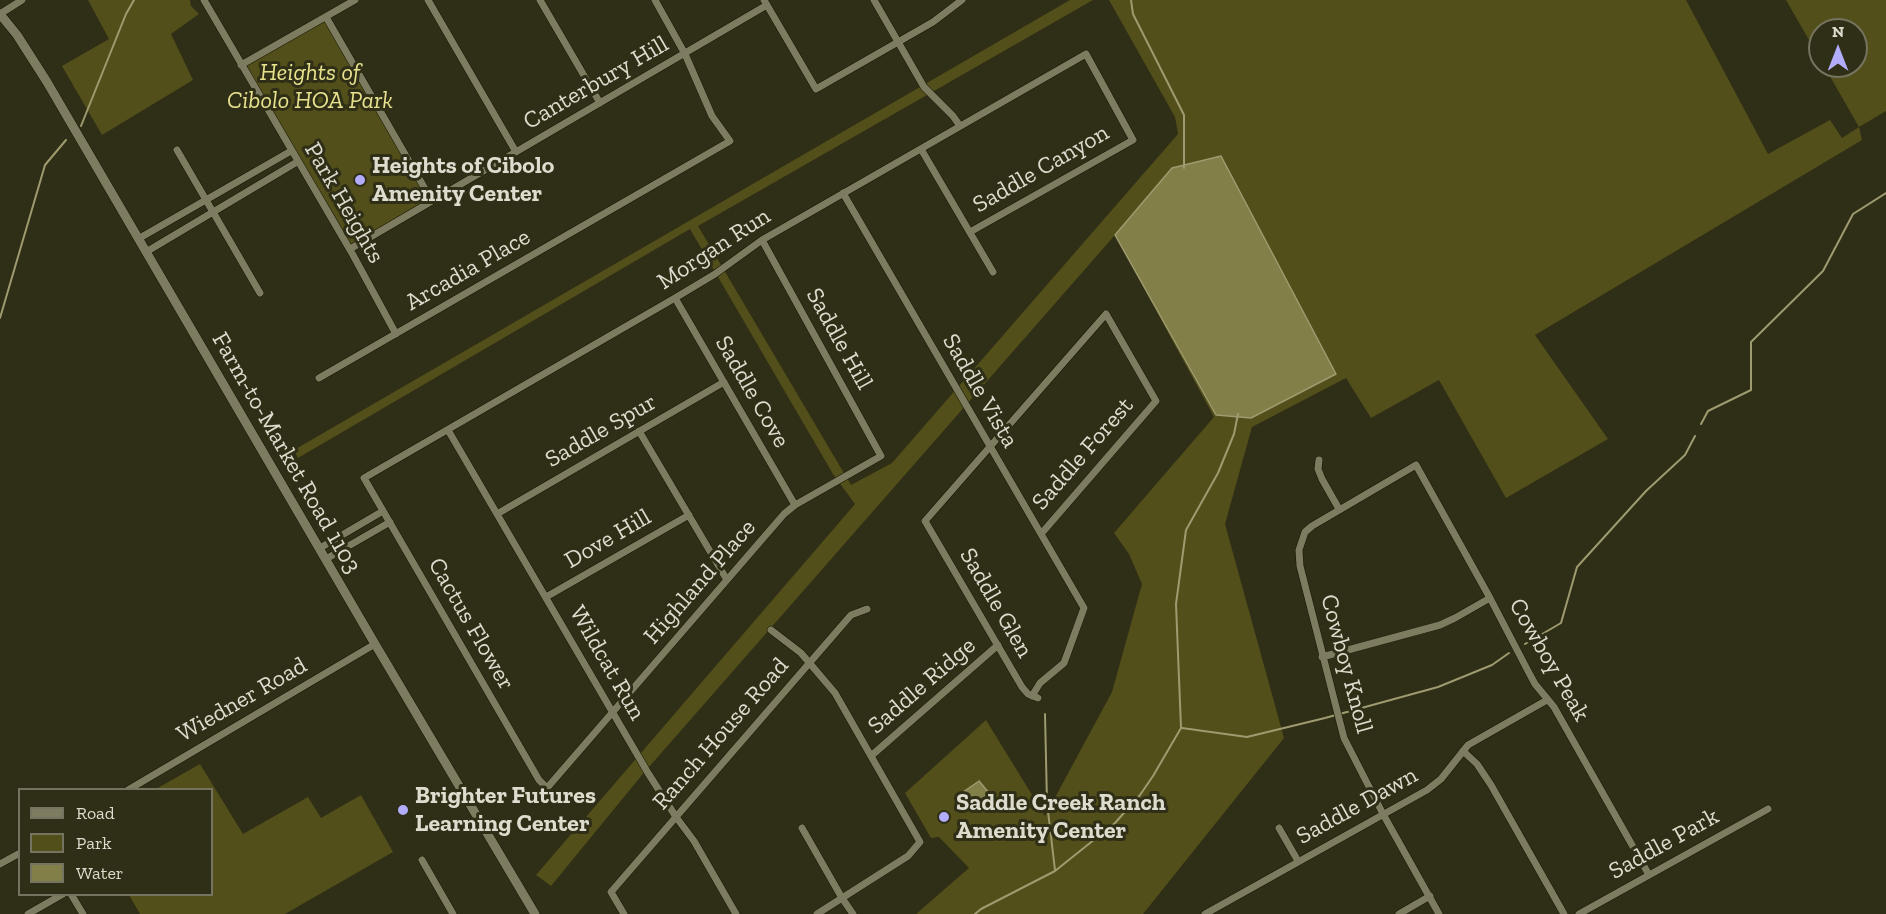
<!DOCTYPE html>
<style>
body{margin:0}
#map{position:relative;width:1886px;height:914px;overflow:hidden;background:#2f2e16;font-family:"Zilla Slab",serif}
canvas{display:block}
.legend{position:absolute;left:18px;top:788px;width:195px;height:108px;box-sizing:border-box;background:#2f2e16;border:2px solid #757460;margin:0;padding:8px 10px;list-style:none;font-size:18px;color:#dddcce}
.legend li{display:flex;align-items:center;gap:12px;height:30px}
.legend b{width:30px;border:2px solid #757460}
.north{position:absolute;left:1808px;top:18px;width:60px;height:60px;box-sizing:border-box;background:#2f2e16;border:2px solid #757460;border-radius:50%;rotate:0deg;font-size:16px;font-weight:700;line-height:24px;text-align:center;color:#dddcce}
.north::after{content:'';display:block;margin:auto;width:21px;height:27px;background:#b1adfa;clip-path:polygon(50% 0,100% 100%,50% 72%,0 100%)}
</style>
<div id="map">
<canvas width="1886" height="914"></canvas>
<ul class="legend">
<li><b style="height:8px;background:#7d7c61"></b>Road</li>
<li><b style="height:16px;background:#524f1a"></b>Park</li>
<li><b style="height:16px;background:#837f48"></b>Water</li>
</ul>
<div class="north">N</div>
</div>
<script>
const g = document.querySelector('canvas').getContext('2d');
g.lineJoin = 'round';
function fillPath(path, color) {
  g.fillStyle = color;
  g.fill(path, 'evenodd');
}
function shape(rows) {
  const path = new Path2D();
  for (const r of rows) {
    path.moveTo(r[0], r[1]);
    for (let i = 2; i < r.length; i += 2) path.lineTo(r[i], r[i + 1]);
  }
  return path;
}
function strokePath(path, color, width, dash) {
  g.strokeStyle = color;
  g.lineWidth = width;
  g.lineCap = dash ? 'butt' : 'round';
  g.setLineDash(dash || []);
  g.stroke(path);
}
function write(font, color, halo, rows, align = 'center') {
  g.font = font + ' "Zilla Slab",serif';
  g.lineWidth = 6;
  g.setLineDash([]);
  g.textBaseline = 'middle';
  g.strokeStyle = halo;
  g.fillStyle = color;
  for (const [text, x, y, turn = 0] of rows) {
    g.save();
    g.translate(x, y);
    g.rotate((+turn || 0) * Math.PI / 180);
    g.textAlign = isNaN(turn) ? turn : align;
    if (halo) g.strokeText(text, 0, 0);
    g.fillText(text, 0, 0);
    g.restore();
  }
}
const green = shape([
 [88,0,190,0,191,6,199,14,171,34,193,80,102,135,62,66,109,39],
 [1070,0,1093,0,698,226,851,485,892,463,1178,134,1175,117,1109,0,1686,0,1768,154,1830,120,1842,138,1859,127,1824,66,1856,66,1856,30,1820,30,1820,59,1786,0,1886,0,1886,111,1859,127,1862,140,1535,335,1608,439,1506,498,1439,380,1371,418,1346,378,1252,427,1225,524,1284,738,1143,914,916,914,969,868,939,837,931,838,905,793,986,720,1045,816,1112,692,1142,584,1129,554,1114,533,1214,417,1115,235,642,775,551,886,536,875,855,504,833,474,690,229,298,458,294,450],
 [326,17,432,201,350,249,241,65],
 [200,764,243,834,308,797,321,818,361,795,393,852,285,914,140,914,129,895,212,894,212,790,156,789]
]);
const water = shape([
 [1221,156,1336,374,1251,418,1216,415,1115,235,1172,168,1221,156],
 [979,781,989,793,967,810,956,797,979,781]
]);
const stream = shape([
 [1131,0,1133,14,1184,115,1184,168],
 [81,126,126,14,134,0],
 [0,318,45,165,66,140],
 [1701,424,1708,411,1751,390,1751,342,1823,271,1853,214,1886,193],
 [1525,644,1561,623,1577,567,1646,491,1685,455,1695,436],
 [1045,714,1047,803,1055,870],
 [1182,728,1247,737,1325,718,1438,687,1492,665,1509,653],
 [975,914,981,909,1055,871,1115,823,1140,795,1153,776,1181,728,1176,604,1186,530,1218,473,1234,434,1238,414]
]);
const minor = shape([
 [204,0,353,255,396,334],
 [428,0,516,152],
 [540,0,600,103],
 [764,0,816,89,933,22,962,0],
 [874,0,924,87,953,116,960,126],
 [0,14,22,0],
 [326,17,432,201],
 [241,65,355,0],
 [921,149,993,272],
 [177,150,260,293],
 [843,193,1084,608,1064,663,1040,683,1032,696],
 [138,239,291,151],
 [762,240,881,456,795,505,784,514,547,788,539,780,364,478,675,298,715,274,762,240,1086,54,1133,140,970,232],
 [350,249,767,5],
 [146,252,297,162],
 [675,298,795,505],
 [319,378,730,141,712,116,685,54,655,0],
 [448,430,648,773,676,817,694,841,736,914],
 [639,431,727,580],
 [1319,460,1318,469,1322,479,1339,509],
 [497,514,724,382],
 [320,548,383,511],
 [326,559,390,522],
 [546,597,689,515],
 [771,630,801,653,835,693,920,842,908,856,817,914],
 [1322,657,1440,625,1455,618,1490,598],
 [1038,698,1028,694,1022,687,925,521,1106,314,1156,401,1041,534],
 [1463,751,1477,764,1491,785,1564,914],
 [871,756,998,645],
 [128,790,375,644],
 [802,828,842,898,853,914],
 [1279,828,1298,861],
 [422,860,453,914],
 [0,864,20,853],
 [71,894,83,914],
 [28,914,63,894],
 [624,914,611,892,851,615,867,609],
 [1205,914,1427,790,1441,779,1468,745,1547,700],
 [1399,914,1430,896],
 [1439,914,1383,814,1344,738,1300,566,1299,550,1305,532,1312,526,1416,465,1490,598,1528,671,1535,684,1554,707,1649,875],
 [1579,914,1768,809]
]);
const secondary = shape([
 [0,14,17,35,47,82,375,644,535,914]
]);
const markers = [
 [360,180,6,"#b1adfa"],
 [403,810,6,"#b1adfa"],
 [944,817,6,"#b1adfa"]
];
const parkNames = [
 ["Heights of",310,73],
 ["Cibolo HOA Park",310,101]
];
const streetNames = [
 ["Canterbury Hill",596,83,-30],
 ["Saddle Canyon",1041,169,-30],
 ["Park Heights",344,203,60],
 ["Morgan Run",714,249,-33],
 ["Arcadia Place",468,270,-30],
 ["Saddle Hill",839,339,61],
 ["Saddle Vista",980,391,60],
 ["Saddle Cove",752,392,60],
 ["Saddle Spur",601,431,-30],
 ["Farm-to-Market Road 1103",286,453,60],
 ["Saddle Forest",1083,454,-49],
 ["Dove Hill",608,539,-30],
 ["Highland Place",700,582,-49],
 ["Saddle Glen",996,603,60],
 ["Cactus Flower",471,624,60],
 ["Cowboy Peak",1549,660,60],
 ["Wildcat Run",607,663,60],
 ["Cowboy Knoll",1346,664,75],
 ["Saddle Ridge",922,686,-41],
 ["Wiedner Road",242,700,-30],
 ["Ranch House Road",721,734,-49],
 ["Saddle Dawn",1357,806,-29],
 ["Saddle Park",1664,844,-29]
];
const poiNames = [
 ["Heights of Cibolo",372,166],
 ["Amenity Center",372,194],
 ["Brighter Futures",415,796],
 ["Learning Center",415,824],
 ["Saddle Creek Ranch",956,803],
 ["Amenity Center",956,831]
];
fillPath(green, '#524f1a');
fillPath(water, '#837f48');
strokePath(water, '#9e9b70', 1.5);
strokePath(stream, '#9e9b70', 2);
strokePath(minor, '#171601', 8);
strokePath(secondary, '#171601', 10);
strokePath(minor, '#7d7c61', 7);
strokePath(secondary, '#7d7c61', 9);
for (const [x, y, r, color] of markers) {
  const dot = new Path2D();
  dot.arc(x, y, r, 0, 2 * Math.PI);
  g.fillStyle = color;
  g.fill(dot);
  strokePath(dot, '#2f2e16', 2);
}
write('italic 24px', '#e7e28e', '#2f2e16', parkNames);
write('24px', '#dddcce', '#2f2e16', streetNames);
write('bold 24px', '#dddcce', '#2f2e16', poiNames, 'left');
</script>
